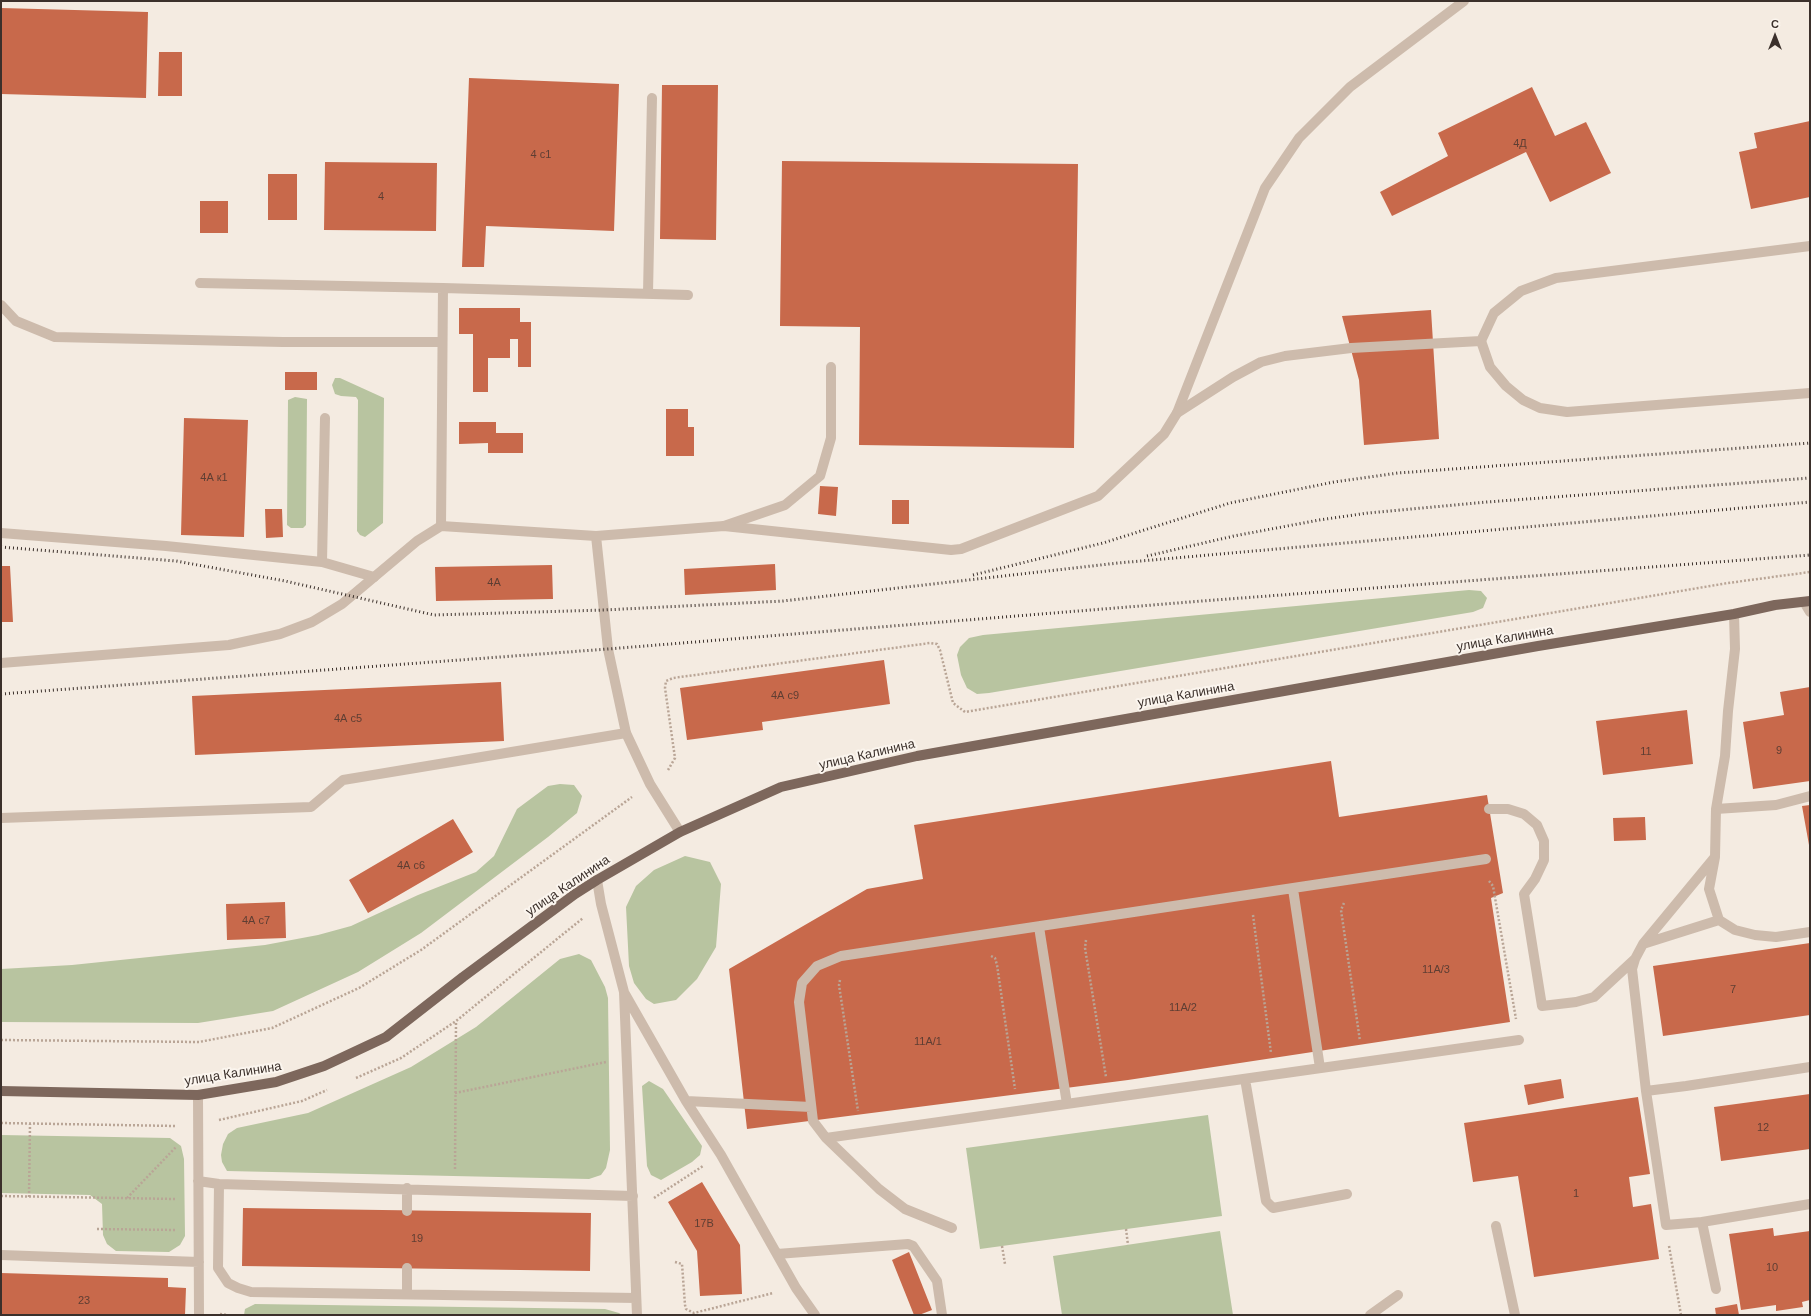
<!DOCTYPE html>
<meta charset="utf-8">
<style>
body{margin:0}
#map{position:relative;width:1811px;height:1316px;overflow:hidden;background:#f4ebe1;font-family:Arial,sans-serif}
canvas{display:block}
.frame{position:absolute;inset:0;border:2px solid #3b302b;pointer-events:none}
.north{position:absolute;left:1755px;top:16px;width:40px;height:40px;-webkit-text-stroke:3px #fbf5ee;paint-order:stroke;rotate:0deg;font-size:11px;font-weight:700;line-height:16px;text-align:center;color:#3b302b}
.north::after{content:'';display:block;margin:auto;width:14px;height:18px;background:#3b302b;clip-path:polygon(50% 0,100% 100%,50% 72%,0 100%)}
</style>
<div id="map">
<canvas width="1811" height="1316"></canvas>
<div class="frame"></div>
<div class="north">С</div>
</div>
<script>
const g = document.querySelector('canvas').getContext('2d');
g.lineJoin = 'round';
function fillPath(path, color) {
  g.fillStyle = color;
  g.fill(path, 'evenodd');
}
function shape(rows) {
  const path = new Path2D();
  for (const r of rows) {
    path.moveTo(r[0], r[1]);
    for (let i = 2; i < r.length; i += 2) path.lineTo(r[i], r[i + 1]);
  }
  return path;
}
function strokePath(path, color, width, dash) {
  g.strokeStyle = color;
  g.lineWidth = width;
  g.lineCap = dash ? 'butt' : 'round';
  g.setLineDash(dash || []);
  g.stroke(path);
}
function write(font, color, halo, rows, align = 'center') {
  g.font = font + ' Arial,sans-serif';
  g.lineWidth = 4;
  g.setLineDash([]);
  g.textBaseline = 'middle';
  g.strokeStyle = halo;
  g.fillStyle = color;
  for (const [text, x, y, turn = 0] of rows) {
    g.save();
    g.translate(x, y);
    g.rotate((+turn || 0) * Math.PI / 180);
    g.textAlign = isNaN(turn) ? turn : align;
    if (halo) g.strokeText(text, 0, 0);
    g.fillText(text, 0, 0);
    g.restore();
  }
}
const green = shape([
 [335,378,340,378,384,398,383,523,365,537,360,535,357,531,358,400,356,397,341,396,335,394,332,385],
 [295,397,307,399,306,525,303,528,291,528,287,525,288,400],
 [1469,590,1481,591,1487,598,1483,608,1473,612,989,693,977,694,967,688,961,675,957,655,960,647,969,638,983,635],
 [560,784,574,785,582,796,577,813,548,837,421,933,358,972,273,1011,198,1023,1,1022,1,969,72,965,265,945,318,935,351,926,418,895,476,872,494,856,517,809,548,786],
 [685,856,710,862,721,884,716,947,697,979,676,1000,654,1004,646,999,634,983,629,966,626,907,636,886,654,870],
 [579,954,591,960,605,987,608,998,610,1150,606,1168,601,1175,589,1179,227,1171,222,1162,221,1155,223,1144,228,1134,237,1128,308,1113,411,1067,476,1027,560,959],
 [649,1081,663,1089,702,1146,700,1155,692,1162,661,1180,651,1175,647,1166,642,1086],
 [1208,1115,1222,1216,980,1249,966,1148],
 [1,1135,170,1138,181,1146,184,1159,185,1236,180,1245,169,1252,116,1251,107,1244,103,1235,102,1204,90,1195,1,1193],
 [1220,1231,1233,1315,1062,1315,1053,1256],
 [255,1304,605,1309,619,1313,622,1315,244,1315,245,1309]
]);
const building = shape([
 [1,8,148,12,146,98,1,94],
 [159,52,182,52,182,96,158,96],
 [469,78,619,84,614,231,486,226,484,267,462,267],
 [662,85,718,85,716,240,660,239],
 [1532,87,1555,136,1586,122,1611,173,1550,202,1526,152,1392,216,1380,192,1448,156,1438,133],
 [1810,121,1810,197,1751,209,1739,152,1757,148,1754,133],
 [782,161,1078,164,1074,448,859,445,860,327,780,326],
 [325,162,437,163,436,231,324,230],
 [268,174,297,174,297,220,268,220],
 [200,201,228,201,228,233,200,233],
 [459,308,520,308,520,322,531,322,531,367,518,367,518,339,510,339,510,358,488,358,488,392,473,392,473,334,459,334],
 [1431,310,1439,439,1364,445,1359,380,1342,316],
 [285,372,317,372,317,390,285,390],
 [666,409,688,409,688,427,694,427,694,456,666,456],
 [184,418,248,420,244,537,181,535],
 [459,422,496,422,496,433,523,433,523,453,488,453,488,443,459,444],
 [820,486,838,487,836,516,818,514],
 [892,500,909,500,909,524,892,524],
 [265,509,282,509,283,537,266,538],
 [775,564,776,590,685,595,684,569],
 [552,565,553,599,436,601,435,567],
 [1,566,10,566,13,622,1,622],
 [884,660,890,704,762,722,763,730,687,740,680,688],
 [501,682,504,741,195,755,192,696],
 [1810,687,1810,781,1753,789,1743,722,1784,715,1780,692],
 [1687,710,1693,764,1603,775,1596,721],
 [1331,761,1339,817,1487,795,1503,893,1491,898,1510,1022,1128,1080,747,1129,729,969,867,889,923,879,914,825],
 [1810,805,1810,845,1809,845,1802,806],
 [1645,817,1646,840,1614,841,1613,818],
 [453,819,473,852,368,913,349,880],
 [285,902,286,938,227,940,226,904],
 [1810,943,1810,1015,1663,1036,1653,966],
 [1561,1079,1564,1098,1528,1105,1524,1085],
 [1810,1094,1810,1149,1721,1161,1714,1107],
 [1638,1097,1650,1174,1629,1177,1633,1207,1651,1204,1659,1259,1534,1277,1518,1176,1473,1182,1464,1123],
 [702,1182,740,1245,742,1294,700,1296,697,1251,668,1202],
 [243,1208,591,1213,590,1271,242,1266],
 [1773,1228,1774,1236,1810,1231,1810,1300,1802,1302,1803,1307,1776,1311,1776,1305,1741,1310,1729,1234],
 [909,1252,932,1310,919,1315,914,1315,892,1260],
 [1,1273,168,1278,168,1287,186,1288,185,1315,1,1315],
 [1737,1304,1739,1315,1716,1315,1715,1308]
]);
const path = shape([
 [668,770,675,758,665,688,666,681,673,678,930,643,937,644,940,650,953,703,965,712,1728,583,1810,572],
 [1489,881,1493,886,1516,1019],
 [1344,903,1341,910,1360,1041],
 [1253,915,1271,1053],
 [1086,940,1085,948,1106,1077],
 [991,956,995,958,997,965,1015,1089],
 [840,980,839,985,858,1111],
 [1,1040,199,1042,272,1028,359,988,421,950,632,797],
 [356,1078,401,1058,456,1021,583,918],
 [455,1093,606,1062],
 [219,1120,302,1101,327,1090],
 [1,1123,176,1126],
 [455,1169,456,1021],
 [1,1196,176,1199],
 [29,1197,30,1124],
 [127,1198,176,1147],
 [654,1198,703,1166],
 [97,1229,177,1230],
 [1126,1229,1128,1245],
 [1002,1246,1005,1264],
 [1669,1246,1681,1315],
 [675,1262,682,1264,685,1305,686,1309,694,1313,773,1293],
 [220,1314,227,1315]
]);
const service = shape([
 [200,283,443,288,441,526],
 [443,288,688,295],
 [648,293,652,98],
 [1,305,16,321,55,337,283,342,442,342],
 [1481,341,1490,367,1506,386,1523,400,1540,408,1567,412,1810,393],
 [1177,413,1265,188,1299,138,1350,87,1464,1],
 [724,526,785,505,820,476,831,438,831,367],
 [1,533,166,546,322,562,374,577],
 [322,562,325,418],
 [1804,602,1810,612],
 [1734,614,1735,649,1728,711,1725,756,1716,809,1715,857,1709,889,1719,920,1735,930,1755,935,1776,937,1810,932],
 [1489,809,1508,809,1524,814,1537,825,1544,841,1544,860,1535,879,1524,894,1542,1006,1576,1002,1594,997,1635,959],
 [1716,809,1776,805,1810,796],
 [1,818,311,807,343,780,626,733],
 [1715,857,1643,944,1635,959,1632,969,1646,1091,1666,1225,1702,1222,1810,1204],
 [597,880,601,904,624,992,637,1315],
 [1293,889,1320,1068],
 [1039,927,1067,1104],
 [1643,944,1719,920],
 [625,994,686,1101,721,1155,796,1288,815,1315],
 [1245,1079,1266,1201,1273,1208,1347,1194],
 [1646,1091,1686,1086,1810,1067],
 [198,1095,199,1315],
 [686,1101,811,1107],
 [826,1138,1519,1040],
 [198,1181,219,1184,633,1196],
 [219,1184,218,1268,228,1283,238,1288,251,1292,636,1298],
 [407,1188,407,1211],
 [1702,1222,1716,1289],
 [1496,1226,1515,1315],
 [952,1228,905,1209,879,1189,826,1138,813,1121,799,1002,802,983,817,966,841,956,1486,859],
 [777,1254,908,1244,913,1246,937,1281,942,1315],
 [1,1255,199,1262],
 [407,1268,407,1294],
 [1370,1315,1398,1295]
]);
const minor = shape([
 [596,536,608,649,626,733,650,784,680,832],
 [1,663,229,645,280,634,312,622,342,604,417,541,441,526,596,536,724,526,951,550,961,549,1098,496,1164,434,1177,413,1233,377,1261,362,1285,356,1351,348,1481,341,1494,313,1521,291,1556,278,1810,246]
]);
const primary = shape([
 [1,1091,198,1095,276,1082,324,1066,386,1037,463,977,575,894,597,880,680,832,781,787,917,756,1538,646,1734,614,1775,605,1810,601]
]);
const rail = shape([
 [1,547,176,561,285,581,434,615,604,610,783,601,1118,563,1810,502],
 [1147,556,1234,536,1319,520,1368,513,1487,502,1810,478],
 [973,575,1103,543,1230,503,1334,482,1398,473,1810,443],
 [1,694,608,649,1202,601,1810,555]
]);
const numberNames = [
 ["4Д",1520,144],
 ["4 с1",541,155],
 ["4",381,197],
 ["4А к1",214,478],
 ["4А",494,583],
 ["4А с9",785,696],
 ["4А с5",348,719],
 ["9",1779,751],
 ["11",1646,752],
 ["4А с6",411,866],
 ["4А с7",256,921],
 ["11А/3",1436,970],
 ["7",1733,990],
 ["11А/2",1183,1008],
 ["11А/1",928,1042],
 ["12",1763,1128],
 ["1",1576,1194],
 ["17В",704,1224],
 ["19",417,1239],
 ["10",1772,1268],
 ["23",84,1301]
];
const streetNames = [
 ["улица Калинина",1505,639,-10],
 ["улица Калинина",1186,695,-10],
 ["улица Калинина",867,755,-13],
 ["улица Калинина",568,886,-34],
 ["улица Калинина",233,1074,-9]
];
fillPath(green, '#b8c4a0');
fillPath(building, '#c8694b');
strokePath(path, '#b9a596', 2.5, [2, 2]);
strokePath(service, '#cdbbac', 10);
strokePath(minor, '#cdbbac', 10);
strokePath(primary, '#7d675c', 10);
strokePath(rail, '#3b302b', 3, [1, 3]);
write('11px', '#5e3e33', null, numberNames);
write('13px', '#3b302b', '#fbf5ee', streetNames);
</script>
